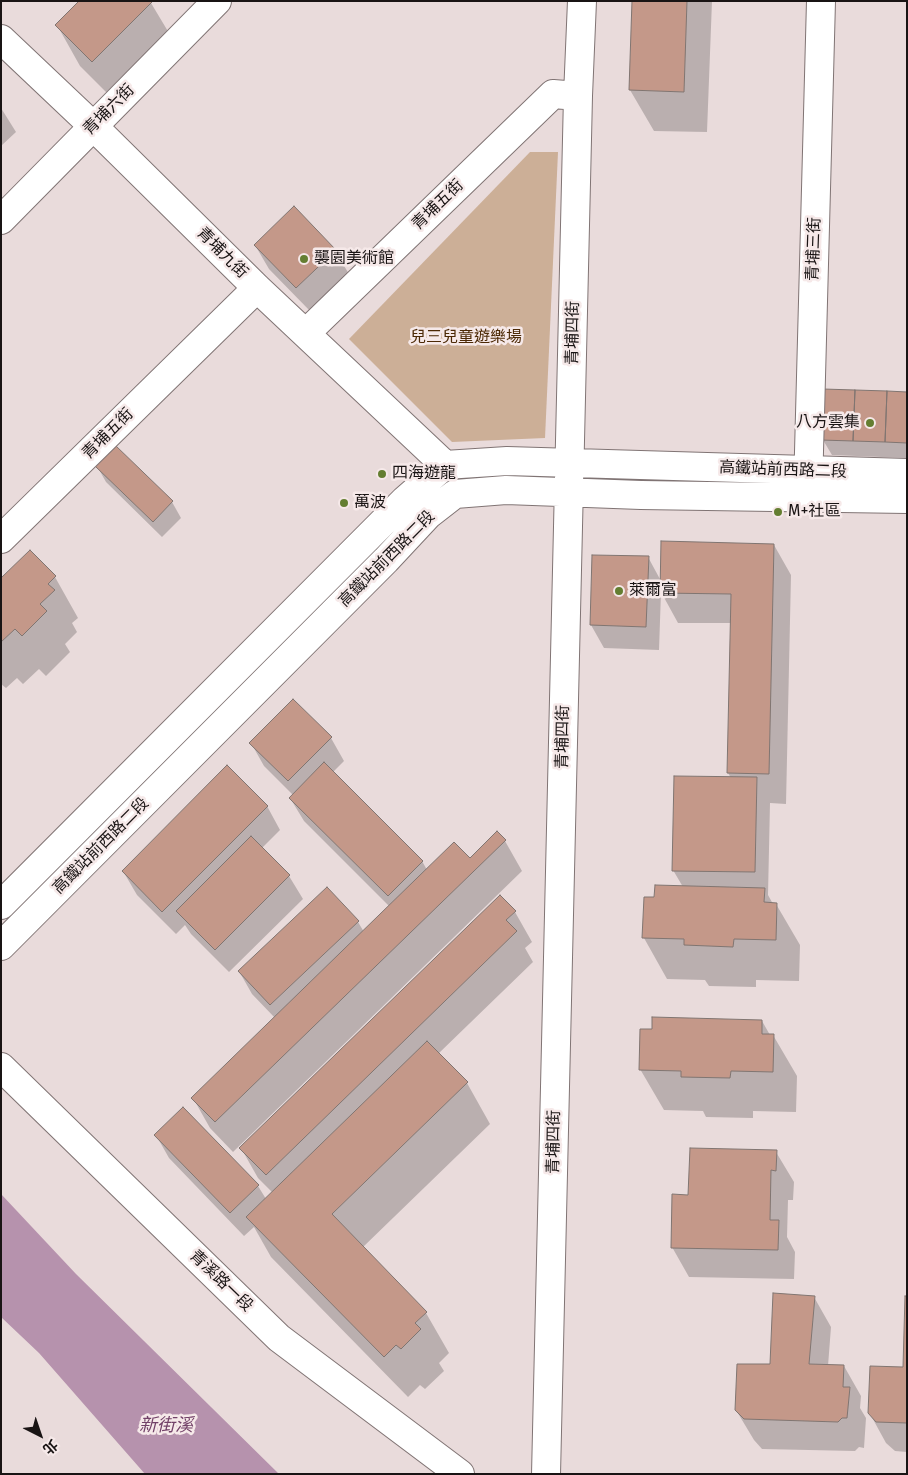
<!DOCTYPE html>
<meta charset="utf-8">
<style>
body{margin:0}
#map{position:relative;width:908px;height:1475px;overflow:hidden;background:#e9dbdb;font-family:"Fira Sans","Noto Sans TC",sans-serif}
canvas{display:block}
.frame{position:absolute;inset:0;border:2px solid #191414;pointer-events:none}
.north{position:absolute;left:15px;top:1410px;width:50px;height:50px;-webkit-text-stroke:4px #f6e9e9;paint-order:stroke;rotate:139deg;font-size:14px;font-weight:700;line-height:20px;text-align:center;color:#191414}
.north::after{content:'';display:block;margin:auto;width:18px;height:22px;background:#191414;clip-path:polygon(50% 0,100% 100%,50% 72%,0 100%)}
</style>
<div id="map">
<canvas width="908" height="1475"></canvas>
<div class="frame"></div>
<div class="north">北</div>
</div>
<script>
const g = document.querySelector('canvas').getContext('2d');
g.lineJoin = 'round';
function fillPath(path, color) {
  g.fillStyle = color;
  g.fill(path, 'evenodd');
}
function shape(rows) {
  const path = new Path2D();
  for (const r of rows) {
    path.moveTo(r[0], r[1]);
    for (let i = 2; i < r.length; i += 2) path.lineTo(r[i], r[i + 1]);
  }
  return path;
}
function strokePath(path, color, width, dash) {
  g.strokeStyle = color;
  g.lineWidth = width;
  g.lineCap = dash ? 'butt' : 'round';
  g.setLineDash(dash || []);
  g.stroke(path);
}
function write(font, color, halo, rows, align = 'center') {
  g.font = font + ' "Fira Sans","Noto Sans TC",sans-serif';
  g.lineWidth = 5;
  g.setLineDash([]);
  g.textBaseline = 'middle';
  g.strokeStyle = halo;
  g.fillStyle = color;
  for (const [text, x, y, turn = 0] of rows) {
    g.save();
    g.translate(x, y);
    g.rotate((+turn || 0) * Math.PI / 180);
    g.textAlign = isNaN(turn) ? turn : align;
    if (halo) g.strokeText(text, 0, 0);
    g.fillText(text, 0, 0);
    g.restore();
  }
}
const green = shape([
 [530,152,558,152,545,438,452,442,349,339]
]);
const water = shape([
 [1,1194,76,1274,279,1474,145,1474,39,1353,1,1317]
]);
const shadow = shape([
 [634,1,712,1,707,132,654,131,630,90],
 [151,3,175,43,116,102,80,66,57,25],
 [1,108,16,132,1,146],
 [255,245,335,251,349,274,310,311,269,269],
 [907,393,907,458,832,455,823,440],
 [97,466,172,502,181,518,162,537,106,482],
 [774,545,791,575,786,804,770,803,768,895,773,904,776,904,800,945,799,981,756,980,756,987,709,986,705,980,667,979,644,938,645,899,656,899,683,887,673,870,731,778,728,773,732,623,678,623,661,592,659,650,604,648,591,625,648,557,661,581],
 [55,577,78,618,72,623,77,632,65,644,70,652,46,676,39,669,23,684,17,678,6,688,1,684,1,580],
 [331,738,344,761,333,772,422,861,427,870,470,859,505,841,522,871,233,1152,210,1128,193,1098,275,1018,252,994,239,971,358,922,364,932,390,907,304,821,290,798,293,795,264,766,251,743],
 [267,806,280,830,262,848,289,876,303,899,229,972,191,934,185,925,176,934,137,895,123,871],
 [515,912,532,942,525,948,533,962,438,1054,467,1083,490,1124,362,1248,426,1313,449,1353,439,1363,444,1371,425,1389,420,1385,408,1397,271,1257,254,1227,244,1236,169,1158,156,1135,183,1108,258,1186,266,1199,273,1193,258,1178,241,1148],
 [762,1021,770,1035,773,1035,797,1076,796,1112,753,1111,753,1118,706,1117,703,1111,664,1110,640,1069],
 [776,1152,794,1182,793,1200,788,1200,787,1237,795,1252,794,1279,689,1277,672,1247,690,1196],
 [814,1297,831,1327,828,1366,844,1366,861,1396,860,1408,866,1418,864,1448,859,1447,855,1451,762,1449,754,1440,736,1410,772,1365],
 [907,1297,907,1452,895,1451,886,1443,869,1412,904,1368]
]);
const building = shape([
 [79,1,151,1,152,2,92,62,55,25,79,1],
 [632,1,687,1,684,92,629,90,632,1],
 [294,206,336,250,296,288,254,245,294,206],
 [823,389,855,390,853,441,821,440,823,389],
 [855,390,887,391,885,442,853,441,855,390],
 [887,391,907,392,907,443,885,442,887,391],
 [115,445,173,501,153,522,95,466,115,445],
 [661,541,774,544,769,774,727,773,731,594,660,593,661,541],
 [30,550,56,576,48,584,55,590,40,604,47,611,22,636,15,629,1,642,1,578,30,550],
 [592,555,649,556,646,627,590,625,592,555],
 [293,699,332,737,288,781,249,743,293,699],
 [324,762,423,861,388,896,289,798,324,762],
 [227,765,268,806,162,912,122,871,227,765],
 [674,776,757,777,755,872,672,871,674,776],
 [497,831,506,840,215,1122,191,1098,454,842,470,858,497,831],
 [251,836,290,875,215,950,176,911,251,836],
 [655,885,765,888,764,902,777,903,776,940,734,939,733,947,684,945,684,939,642,938,644,897,654,897,655,885],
 [327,887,359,921,270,1005,238,971,327,887],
 [500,895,516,911,506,920,517,931,266,1175,239,1148,500,895],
 [652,1017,762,1020,762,1034,774,1034,773,1072,731,1071,730,1078,681,1077,681,1071,639,1070,640,1029,652,1029,652,1017],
 [427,1041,468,1082,332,1214,427,1312,415,1323,421,1329,401,1349,396,1345,384,1357,246,1217,427,1041],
 [183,1107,259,1185,230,1213,154,1135,183,1107],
 [690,1148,777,1150,776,1171,771,1170,770,1220,779,1220,778,1250,671,1248,672,1194,688,1195,690,1148],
 [773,1293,815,1296,809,1364,844,1365,843,1387,850,1387,847,1418,842,1418,838,1422,744,1419,735,1410,737,1364,770,1364,773,1293],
 [905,1296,907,1296,907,1423,876,1422,868,1413,870,1366,903,1367,905,1296]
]);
const minor = shape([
 [1,39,93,126,257,288,445,465],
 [1,220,217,1],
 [306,333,553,94,578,96],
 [808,489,821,1],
 [1,539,257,288],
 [1,905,405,500,445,465,507,461,907,473],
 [1,946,386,560,428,515,455,494,506,490,641,495,907,499],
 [1,1067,279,1338,460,1474],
 [546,1474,578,96,582,1]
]);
const markers = [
 [304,259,5,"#647e31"],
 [870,423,5,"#647e31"],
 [382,474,5,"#647e31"],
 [344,503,5,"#647e31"],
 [778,512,5,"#647e31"],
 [619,591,5,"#647e31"]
];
const streetNames = [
 ["青埔六街",109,110,-45],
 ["青埔五街",438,205,-44],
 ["青埔三街",814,249,-88],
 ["青埔九街",222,253,45],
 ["青埔四街",573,333,-89],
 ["青埔五街",108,434,-45],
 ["高鐵站前西路二段",783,470,2],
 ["高鐵站前西路二段",387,559,-45],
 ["青埔四街",563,737,-89],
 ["高鐵站前西路二段",101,846,-45],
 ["青埔四街",554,1142,-89],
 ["青溪路一段",221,1281,44]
];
const poiNames = [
 ["襲園美術館",314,259],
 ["八方雲集",860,423,"right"],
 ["四海遊龍",392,474],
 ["萬波",354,503],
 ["M+社區",788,512],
 ["萊爾富",629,591]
];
const parkNames = [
 ["兒三兒童遊樂場",466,338]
];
const waterNames = [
 ["新街溪",166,1426]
];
fillPath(green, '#ccaf97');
fillPath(water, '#b692ad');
fillPath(shadow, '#0003');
fillPath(building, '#c49889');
strokePath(building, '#807571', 1);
strokePath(minor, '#807474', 30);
strokePath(minor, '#fff', 28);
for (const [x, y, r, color] of markers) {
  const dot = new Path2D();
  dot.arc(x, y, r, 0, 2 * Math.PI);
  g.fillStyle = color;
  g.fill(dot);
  strokePath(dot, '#f6e9e9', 2);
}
write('16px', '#191414', '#f6e9e9', streetNames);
write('16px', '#191414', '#f6e9e9', poiNames, 'left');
write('16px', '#4c2905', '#f6e9e9', parkNames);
write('italic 18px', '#724168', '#f6e9e9', waterNames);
</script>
